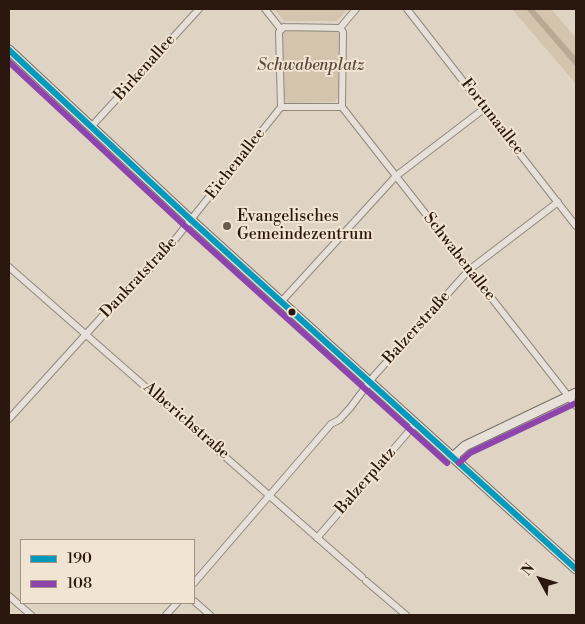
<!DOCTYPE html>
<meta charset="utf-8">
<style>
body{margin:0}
#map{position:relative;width:585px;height:624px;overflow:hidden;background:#dfd4c4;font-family:"Libre Bodoni",serif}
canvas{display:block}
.frame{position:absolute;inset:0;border:10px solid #2a180e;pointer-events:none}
.legend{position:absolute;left:20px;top:539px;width:175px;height:65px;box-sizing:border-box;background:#f1e4d2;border:1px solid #a19284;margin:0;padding:6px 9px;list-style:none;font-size:15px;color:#2a180e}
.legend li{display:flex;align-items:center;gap:10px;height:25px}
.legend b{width:25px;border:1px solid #a19284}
.north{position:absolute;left:515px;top:554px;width:50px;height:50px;-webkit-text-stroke:4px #f1e4d2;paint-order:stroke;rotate:309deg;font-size:14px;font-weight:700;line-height:20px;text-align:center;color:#2a180e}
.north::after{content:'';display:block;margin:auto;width:18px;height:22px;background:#2a180e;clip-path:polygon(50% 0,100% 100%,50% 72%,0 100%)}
</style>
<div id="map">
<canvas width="585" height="624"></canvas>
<div class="frame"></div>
<ul class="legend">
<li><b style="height:6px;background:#049abb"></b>190</li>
<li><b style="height:6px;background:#8e44ad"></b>108</li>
</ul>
<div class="north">N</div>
</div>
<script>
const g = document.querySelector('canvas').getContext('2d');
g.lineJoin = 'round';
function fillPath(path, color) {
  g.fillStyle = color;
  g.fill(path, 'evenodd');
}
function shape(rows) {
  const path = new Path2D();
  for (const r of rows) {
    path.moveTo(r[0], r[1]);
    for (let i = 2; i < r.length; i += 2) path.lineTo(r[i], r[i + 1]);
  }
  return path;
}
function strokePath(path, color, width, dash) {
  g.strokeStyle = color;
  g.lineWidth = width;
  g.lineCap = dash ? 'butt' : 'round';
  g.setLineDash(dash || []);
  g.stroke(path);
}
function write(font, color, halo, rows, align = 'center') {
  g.font = font + ' "Libre Bodoni",serif';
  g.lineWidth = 4;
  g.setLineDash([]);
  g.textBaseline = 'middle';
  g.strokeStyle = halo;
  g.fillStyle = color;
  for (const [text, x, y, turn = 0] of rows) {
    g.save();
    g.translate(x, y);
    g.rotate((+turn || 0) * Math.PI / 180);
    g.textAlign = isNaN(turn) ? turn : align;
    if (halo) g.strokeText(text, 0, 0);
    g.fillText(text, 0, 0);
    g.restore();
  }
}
const green = shape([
 [275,9,347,9,337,21,284,21],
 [512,9,526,9,566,55,576,67,576,84],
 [534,9,551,9,576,38,576,57],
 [286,30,333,30,339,34,339,96,335,102,287,103,283,97,283,34]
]);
const water = shape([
 [526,9,534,9,576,57,576,67]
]);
const street = shape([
 [265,9,280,28],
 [407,9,576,226],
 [284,27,340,28,343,32,342,107,281,107,279,32,284,27],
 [340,28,356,9],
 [342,107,576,406],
 [91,127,199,9],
 [9,267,362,577],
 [281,302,396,176,485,108],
 [9,419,137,278,147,272,169,247,281,107],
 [317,538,416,423],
 [366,581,406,615],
 [194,583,331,424,339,420,350,408,374,376,469,270,558,202],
 [9,596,31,615],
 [194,601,210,615],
 [166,615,177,603]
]);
const secondary = shape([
 [9,50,191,220,576,569],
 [453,457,465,446,576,393]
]);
const bus1 = shape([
 [9,50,191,220,576,569]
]);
const bus2 = shape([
 [9,62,185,226,447,463],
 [459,463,470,453,576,403]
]);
const markers = [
 [227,226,5,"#695a4e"],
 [292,312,4.5,"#2a180e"]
];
const parkNames = [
 ["Schwabenplatz",311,66]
];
const streetNames = [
 ["Birkenallee",145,68,-48],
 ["Fortunaallee",492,117,52],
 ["Eichenallee",236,164,-52],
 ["Schwabenallee",459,257,52],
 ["Dankratstraße",139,278,-47],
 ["Balzerstraße",417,328,-48],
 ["Alberichstraße",186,421,41],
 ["Balzerplatz",366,481,-49]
];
const poiNames = [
 ["Evangelisches",237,217],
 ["Gemeindezentrum",237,235]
];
fillPath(green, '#d3c4ae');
fillPath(water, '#b9a894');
strokePath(street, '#90887e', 8);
strokePath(secondary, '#766e65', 11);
strokePath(street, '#e6e0d8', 6);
strokePath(secondary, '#e6e0d8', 9);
strokePath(bus1, '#049abb', 6);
strokePath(bus2, '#8e44ad', 6);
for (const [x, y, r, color] of markers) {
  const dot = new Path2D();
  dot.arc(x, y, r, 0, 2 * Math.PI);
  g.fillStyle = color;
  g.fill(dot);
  strokePath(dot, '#f1e4d2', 2);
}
write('italic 16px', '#5a4739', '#f1e4d2', parkNames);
write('16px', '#2a180e', '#f1e4d2', streetNames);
write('16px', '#2a180e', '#f1e4d2', poiNames, 'left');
</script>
